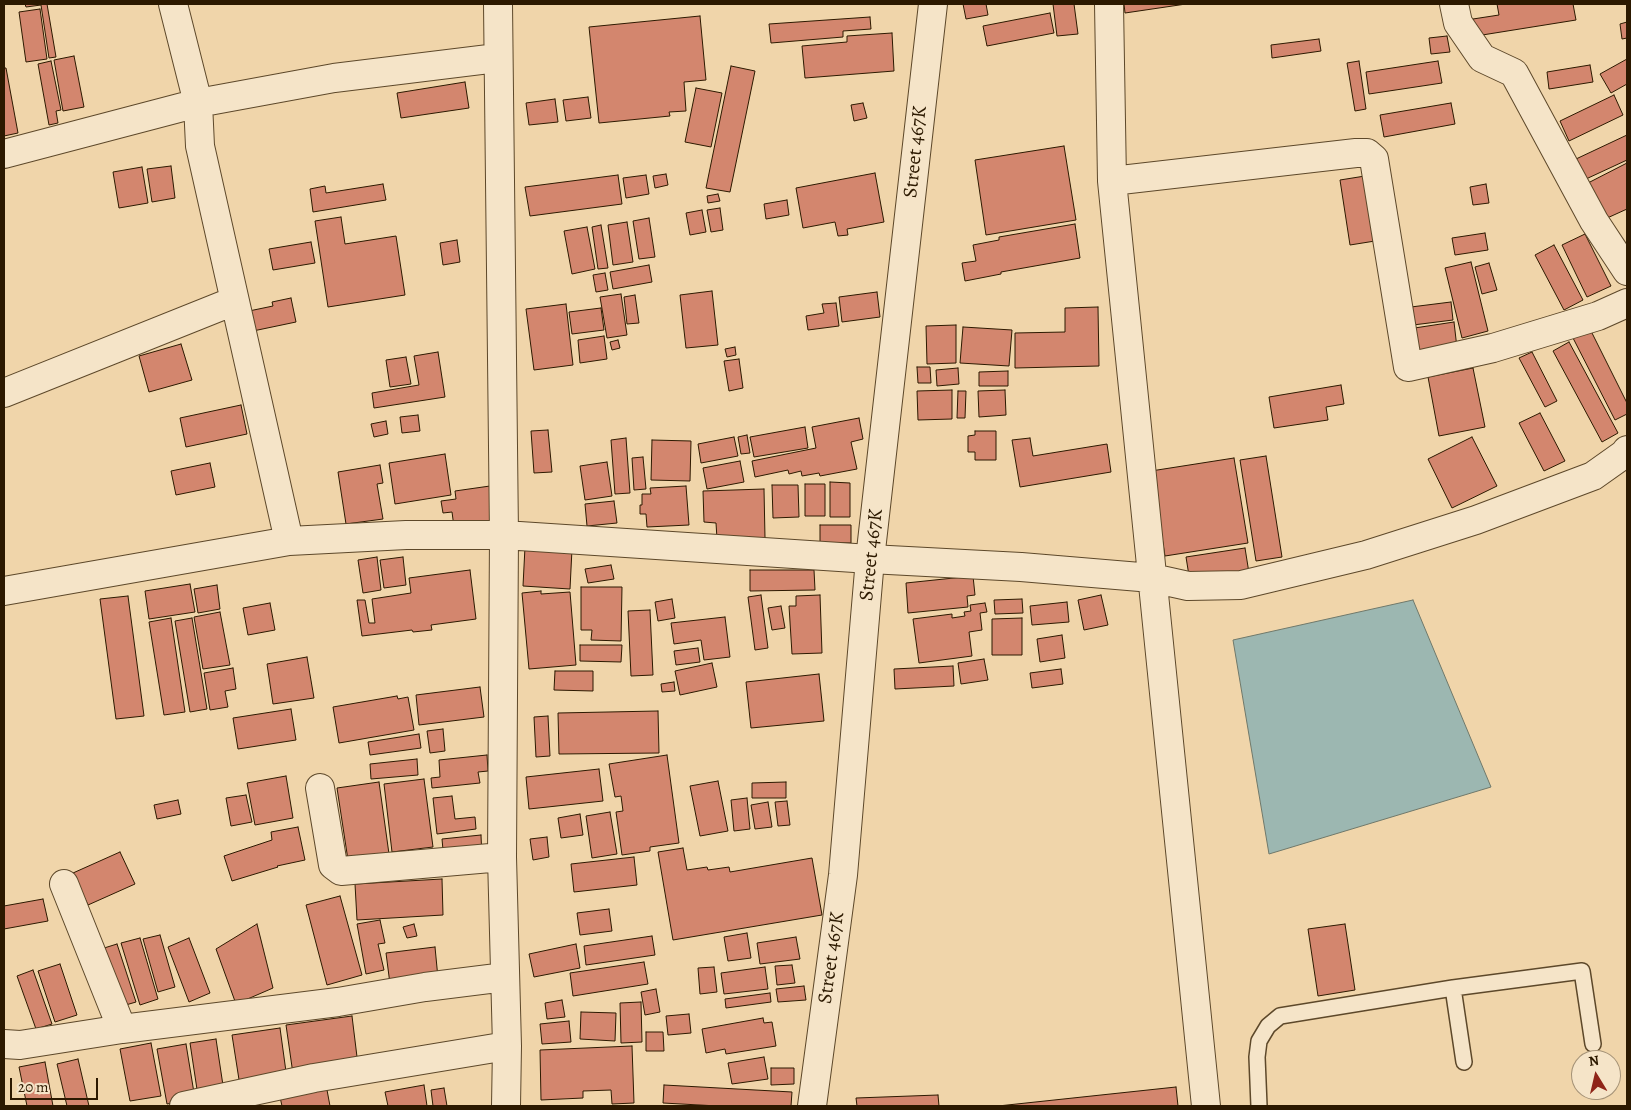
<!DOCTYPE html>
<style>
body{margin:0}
#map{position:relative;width:1631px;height:1110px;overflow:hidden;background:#f0d5aa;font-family:Alegreya,serif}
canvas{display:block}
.frame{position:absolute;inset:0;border:5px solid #2c1900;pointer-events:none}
.north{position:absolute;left:1571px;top:1050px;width:50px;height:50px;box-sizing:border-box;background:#f5e4c8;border:1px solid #a59378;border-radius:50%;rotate:351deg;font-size:14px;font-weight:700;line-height:20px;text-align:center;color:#2c1900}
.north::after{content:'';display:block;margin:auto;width:18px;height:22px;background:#8f2418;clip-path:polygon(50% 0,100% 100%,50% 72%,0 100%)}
.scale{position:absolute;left:10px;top:1078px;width:88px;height:22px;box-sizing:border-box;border:2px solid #2c1900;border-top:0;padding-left:6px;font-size:15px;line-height:18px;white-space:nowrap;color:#2c1900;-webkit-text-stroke:4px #f5e4c8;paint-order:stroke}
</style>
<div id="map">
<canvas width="1631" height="1110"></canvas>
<div class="frame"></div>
<div class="north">N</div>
<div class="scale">20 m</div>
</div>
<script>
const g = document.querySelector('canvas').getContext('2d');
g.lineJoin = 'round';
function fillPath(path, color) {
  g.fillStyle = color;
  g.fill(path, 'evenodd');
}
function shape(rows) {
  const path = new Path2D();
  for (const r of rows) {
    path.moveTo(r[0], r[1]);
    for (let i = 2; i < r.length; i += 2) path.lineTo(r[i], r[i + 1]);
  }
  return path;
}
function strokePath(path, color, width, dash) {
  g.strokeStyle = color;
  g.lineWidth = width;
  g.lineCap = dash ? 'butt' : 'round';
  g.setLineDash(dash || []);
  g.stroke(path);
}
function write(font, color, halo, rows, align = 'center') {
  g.font = font + ' Alegreya,serif';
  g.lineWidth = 4;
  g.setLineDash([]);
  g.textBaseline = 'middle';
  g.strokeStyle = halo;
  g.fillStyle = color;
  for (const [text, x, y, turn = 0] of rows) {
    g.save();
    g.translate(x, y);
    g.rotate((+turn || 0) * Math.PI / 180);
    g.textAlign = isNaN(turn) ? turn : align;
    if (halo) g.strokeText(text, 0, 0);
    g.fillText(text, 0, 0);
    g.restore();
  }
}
const water = shape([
 [1413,600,1491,787,1269,854,1233,640,1413,600]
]);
const building = shape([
 [25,4,47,4,56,57,49,58,41,5,26,7,25,4],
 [963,4,986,4,988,15,966,19,963,4],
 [1053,4,1074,4,1078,34,1057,36,1053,4],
 [1124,4,1186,4,1125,13,1124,4],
 [1497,4,1573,4,1576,20,1476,36,1473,19,1499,15,1497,4],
 [40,9,47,59,26,62,19,12,40,9],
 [1050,13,1054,33,987,46,983,26,1050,13],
 [700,16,706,80,684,82,686,111,669,112,670,116,599,123,589,27,700,16],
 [870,17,871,29,843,31,843,37,771,43,769,24,870,17],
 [1627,22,1627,38,1622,39,1620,24,1627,22],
 [892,33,894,71,805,78,802,46,847,42,847,36,892,33],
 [1447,36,1450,52,1431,54,1429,38,1447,36],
 [1319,39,1321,51,1272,58,1271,45,1319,39],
 [74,56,84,107,63,111,54,60,74,56],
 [1627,59,1627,84,1611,93,1600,74,1627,59],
 [51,61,61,110,56,111,58,123,49,125,38,64,51,61],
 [1359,61,1366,109,1355,111,1347,63,1359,61],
 [1438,61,1442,83,1369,94,1366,72,1438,61],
 [1590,65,1593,82,1549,89,1547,72,1590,65],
 [731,66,755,71,730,192,706,188,731,66],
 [4,68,6,68,18,133,4,136,4,68],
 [465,82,469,108,401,118,397,93,465,82],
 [696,88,722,93,711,147,685,142,696,88],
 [1614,95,1623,115,1569,141,1560,121,1614,95],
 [588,97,591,118,566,121,563,100,588,97],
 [555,99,558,122,529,125,526,103,555,99],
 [863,103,867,118,854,121,851,105,863,103],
 [1451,103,1455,124,1384,137,1380,115,1451,103],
 [1627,135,1627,160,1586,179,1576,159,1627,135],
 [1064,146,1076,220,986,235,975,160,1064,146],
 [1627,163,1627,209,1605,219,1588,183,1627,163],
 [171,166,175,198,152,202,147,169,171,166],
 [142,167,148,203,119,208,113,172,142,167],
 [875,173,884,222,847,229,848,235,838,236,835,222,803,228,796,188,875,173],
 [666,174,668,185,655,188,653,176,666,174],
 [618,175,622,204,530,216,525,187,618,175],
 [646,175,649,194,626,198,623,178,646,175],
 [1365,176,1375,241,1350,245,1340,180,1365,176],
 [383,184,386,200,313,212,310,189,325,186,326,193,383,184],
 [1486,184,1489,203,1473,205,1470,187,1486,184],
 [718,194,720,201,708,203,707,196,718,194],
 [787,200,789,215,766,219,764,204,787,200],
 [720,208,723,230,711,232,707,210,720,208],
 [702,210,706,232,690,235,686,213,702,210],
 [341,217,345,244,396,236,405,295,328,307,315,221,341,217],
 [649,218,655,257,639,259,633,221,649,218],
 [627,222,633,262,613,265,608,225,627,222],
 [1075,224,1080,258,1001,272,1001,274,965,281,962,263,976,261,973,245,999,240,999,237,1075,224],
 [601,225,608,268,598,269,592,227,601,225],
 [587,227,595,269,572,274,564,231,587,227],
 [1485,233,1488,250,1455,255,1452,238,1485,233],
 [1585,234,1611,286,1587,297,1562,245,1585,234],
 [457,240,460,262,443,265,440,243,457,240],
 [311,242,315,263,273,270,269,249,311,242],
 [1554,245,1583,300,1564,310,1535,255,1554,245],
 [1471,262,1488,331,1462,338,1445,268,1471,262],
 [1489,263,1497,290,1482,294,1475,267,1489,263],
 [649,265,652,282,613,289,610,272,649,265],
 [605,273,608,290,596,292,593,275,605,273],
 [712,291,718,345,686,348,680,295,712,291],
 [877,292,880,317,842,322,839,297,877,292],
 [621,294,627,335,607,338,600,297,621,294],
 [635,295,639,323,627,324,624,297,635,295],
 [291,298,296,322,253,331,249,311,273,306,272,302,291,298],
 [1451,302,1453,320,1413,325,1411,307,1451,302],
 [836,303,839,326,808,330,806,316,824,313,822,304,836,303],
 [566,304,573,365,534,370,526,309,566,304],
 [1098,307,1099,366,1015,368,1015,333,1065,332,1065,308,1098,307],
 [601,308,604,330,572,334,569,312,601,308],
 [1454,322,1457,348,1411,355,1408,329,1454,322],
 [956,325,956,363,927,364,926,326,956,325],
 [963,327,1012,330,1009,366,960,363,963,327],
 [1590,329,1627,403,1627,414,1615,420,1573,338,1590,329],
 [604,336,607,359,580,363,578,340,604,336],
 [618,340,620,348,612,350,610,342,618,340],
 [1569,342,1618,433,1602,442,1553,351,1569,342],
 [181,344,192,380,149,392,139,356,181,344],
 [735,347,736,355,727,357,725,349,735,347],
 [438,352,445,397,374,408,372,393,419,385,414,356,438,352],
 [1532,352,1557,401,1545,407,1519,358,1532,352],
 [406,357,411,384,390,387,386,360,406,357],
 [739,359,743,388,729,391,724,361,739,359],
 [917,367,930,367,931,383,918,383,917,367],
 [958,368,959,384,937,386,936,370,958,368],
 [1473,368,1485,427,1439,436,1428,377,1473,368],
 [1008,371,1008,386,979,386,979,372,1008,371],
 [1341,385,1344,404,1326,407,1328,420,1274,428,1269,397,1341,385],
 [952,390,952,419,918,420,917,391,952,390],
 [1005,390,1006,415,979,417,978,391,1005,390],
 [958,391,966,391,965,418,957,418,958,391],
 [241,405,247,434,186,447,180,418,241,405],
 [1540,413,1565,461,1544,471,1519,423,1540,413],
 [418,415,420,431,402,433,400,417,418,415],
 [859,418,863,439,851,442,857,469,820,476,819,473,802,476,801,471,789,474,788,470,755,477,752,461,816,448,812,427,859,418],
 [386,421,388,434,374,437,371,424,386,421],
 [805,427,808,448,754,457,750,437,805,427],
 [548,430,552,472,534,473,531,431,548,430],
 [975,431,996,431,996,460,975,460,975,452,968,452,968,436,975,435,975,431],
 [747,435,750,453,741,454,738,437,747,435],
 [734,437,738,456,701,463,698,444,734,437],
 [1472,437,1497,486,1452,508,1428,459,1472,437],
 [626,438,630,493,615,494,611,440,626,438],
 [1030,438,1033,456,1107,444,1111,472,1020,487,1012,440,1030,438],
 [652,440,691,441,690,481,651,480,652,440],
 [445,454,451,495,395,504,389,463,445,454],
 [1266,456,1282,557,1256,561,1240,460,1266,456],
 [643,457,646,489,634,490,632,458,643,457],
 [1234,458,1248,543,1165,556,1151,471,1234,458],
 [740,461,744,482,707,489,703,468,740,461],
 [607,462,612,496,585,500,580,466,607,462],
 [210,463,215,487,176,495,171,471,210,463],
 [380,465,383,483,377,484,383,519,346,524,338,472,380,465],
 [830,482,850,483,850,517,830,517,830,482],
 [805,484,825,484,825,516,805,516,805,484],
 [772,485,798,485,799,517,773,518,772,485],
 [490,486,495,520,454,527,452,512,443,513,441,501,456,499,455,491,490,486],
 [686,486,689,525,647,527,646,514,640,514,640,505,642,505,642,494,651,494,650,488,686,486],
 [764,489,765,538,717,539,716,523,704,522,703,491,764,489],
 [614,501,617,523,587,526,585,504,614,501],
 [820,525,851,525,851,543,820,543,820,525],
 [525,547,572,549,570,589,523,586,525,547],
 [1245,548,1249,573,1190,582,1186,557,1245,548],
 [377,557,381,590,363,593,358,560,377,557],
 [403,557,406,585,384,588,380,560,403,557],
 [611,565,614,579,588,583,585,569,611,565],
 [470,570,476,619,431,625,432,630,413,632,412,630,362,636,357,600,365,600,369,623,375,623,372,599,411,593,409,578,470,570],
 [750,570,814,570,815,590,750,591,750,570],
 [973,576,975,595,967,596,968,607,908,613,906,583,973,576],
 [190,584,195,612,149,619,145,591,190,584],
 [217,585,220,609,198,613,194,589,217,585],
 [581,587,622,587,621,641,591,640,592,630,581,630,581,587],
 [541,591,541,594,570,592,576,665,529,669,522,593,541,591],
 [761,595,768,648,755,650,748,597,761,595],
 [820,595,822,653,792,654,789,606,796,606,796,596,820,595],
 [1101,595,1108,625,1084,630,1078,600,1101,595],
 [128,596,144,716,116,719,100,599,128,596],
 [672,599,675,618,658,621,655,602,672,599],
 [1022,599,1023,613,995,614,994,600,1022,599],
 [1067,602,1069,622,1032,625,1030,606,1067,602],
 [270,603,275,630,248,635,243,608,270,603],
 [985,603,987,612,980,613,982,630,969,632,972,656,919,663,913,619,952,614,952,618,965,616,964,612,971,611,970,605,985,603],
 [781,606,785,628,772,630,768,608,781,606],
 [650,610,653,675,631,676,628,611,650,610],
 [220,612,230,665,203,669,194,617,220,612],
 [725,617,730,657,704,660,701,640,674,644,671,623,725,617],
 [171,618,185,712,164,715,149,622,171,618],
 [192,618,207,709,190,712,175,621,192,618],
 [1022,618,1022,655,992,655,992,619,1022,618],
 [1062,635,1065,658,1040,662,1037,639,1062,635],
 [580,645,622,645,621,662,580,661,580,645],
 [698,648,700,662,676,665,674,651,698,648],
 [307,657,314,698,273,704,267,664,307,657],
 [984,659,988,680,961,684,958,663,984,659],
 [712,663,717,687,680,695,675,671,712,663],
 [953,666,954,686,895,689,894,669,953,666],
 [233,668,236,689,225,691,228,707,210,710,204,673,233,668],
 [1061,669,1063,684,1032,688,1030,673,1061,669],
 [555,671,593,671,593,691,554,690,555,671],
 [819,674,824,721,751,728,746,682,819,674],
 [674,682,675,691,662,692,661,684,674,682],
 [480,687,484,717,419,725,416,695,480,687],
 [397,696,398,699,408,697,414,730,339,743,333,707,397,696],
 [291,709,296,740,238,749,233,718,291,709],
 [658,711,659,753,559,754,558,713,658,711],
 [548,716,550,756,536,757,534,717,548,716],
 [443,729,445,751,430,753,427,731,443,729],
 [419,734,421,748,370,755,368,742,419,734],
 [487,755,488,771,478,772,480,783,432,788,431,778,440,777,439,760,487,755],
 [667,755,679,843,650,847,650,851,622,855,616,812,623,811,621,796,615,797,609,764,667,755],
 [417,759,418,775,371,779,370,764,417,759],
 [599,769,603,801,529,809,526,777,599,769],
 [286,776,293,818,255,825,247,783,286,776],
 [424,779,433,847,392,852,384,784,424,779],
 [718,781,728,831,700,836,690,786,718,781],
 [379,782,389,854,348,860,337,788,379,782],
 [786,782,786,798,752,798,752,783,786,782],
 [246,795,252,822,231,826,226,798,246,795],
 [452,796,455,819,475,817,476,829,437,834,433,798,452,796],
 [747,798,750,829,734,831,731,800,747,798],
 [178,800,181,814,157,819,154,805,178,800],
 [787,801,790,825,778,826,775,802,787,801],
 [768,802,772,827,755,829,751,805,768,802],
 [610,812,617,854,592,858,586,816,610,812],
 [580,814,583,835,561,838,558,818,580,814],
 [298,827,305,860,277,866,278,867,232,881,224,856,272,840,271,832,298,827],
 [481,835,482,858,444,861,442,839,481,835],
 [547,837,549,857,533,860,530,839,547,837],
 [683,848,687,870,707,867,708,870,729,867,730,872,812,858,822,915,673,940,658,852,683,848],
 [120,852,135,884,88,905,73,873,120,852],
 [634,857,637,885,574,892,571,864,634,857],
 [442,879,443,915,357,920,355,884,442,879],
 [340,896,362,975,327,985,306,905,340,896],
 [43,899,48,921,4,929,4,906,43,899],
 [609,909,612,931,580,935,577,913,609,909],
 [380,920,385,943,378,944,384,970,366,974,357,924,380,920],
 [257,924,273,988,236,1004,216,949,257,924],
 [414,924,417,936,407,938,403,927,414,924],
 [1345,924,1355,990,1318,996,1308,929,1345,924],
 [747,933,751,958,728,961,724,937,747,933],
 [160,935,175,987,158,992,143,939,160,935],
 [652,936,655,955,586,965,584,946,652,936],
 [796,937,800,959,760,964,757,943,796,937],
 [140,938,158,999,140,1005,121,943,140,938],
 [189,938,210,993,189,1002,168,947,189,938],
 [117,944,136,1002,119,1007,101,949,117,944],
 [576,944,580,968,534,977,529,954,576,944],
 [435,947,438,978,390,984,386,953,435,947],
 [644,962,648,984,573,996,570,973,644,962],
 [60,964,77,1015,55,1022,38,971,60,964],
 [792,965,795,983,777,985,775,966,792,965],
 [714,967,717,992,700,994,698,968,714,967],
 [765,967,768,989,724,994,721,973,765,967],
 [33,970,52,1024,36,1029,17,976,33,970],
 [804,986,806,1000,778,1002,776,989,804,986],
 [656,989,660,1012,645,1015,641,992,656,989],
 [770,993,771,1002,726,1008,725,999,770,993],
 [562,1000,565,1017,547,1019,545,1003,562,1000],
 [641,1002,642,1042,621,1043,620,1003,641,1002],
 [581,1012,616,1013,615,1041,580,1039,581,1012],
 [689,1014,691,1033,668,1035,666,1016,689,1014],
 [352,1016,358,1065,293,1074,286,1025,352,1016],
 [763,1018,764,1023,772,1022,776,1046,726,1054,725,1049,706,1053,702,1029,763,1018],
 [569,1021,571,1042,542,1044,540,1024,569,1021],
 [280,1028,287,1079,240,1086,232,1035,280,1028],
 [646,1032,663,1032,664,1051,646,1051,646,1032],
 [216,1039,224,1092,198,1096,190,1043,216,1039],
 [151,1043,161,1096,130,1101,120,1049,151,1043],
 [186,1044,195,1099,167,1104,157,1049,186,1044],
 [632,1046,634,1103,612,1104,611,1090,583,1091,583,1098,541,1100,540,1050,632,1046],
 [764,1057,768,1079,732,1084,728,1063,764,1057],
 [78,1059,89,1106,67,1106,57,1064,78,1059],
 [45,1062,53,1106,27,1106,19,1067,45,1062],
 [771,1068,794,1068,794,1084,771,1085,771,1068],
 [424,1085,427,1106,388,1106,385,1092,424,1085],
 [664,1085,792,1092,791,1106,718,1106,663,1103,664,1085],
 [1176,1087,1178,1106,998,1106,1176,1087],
 [444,1088,447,1106,433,1106,431,1090,444,1088],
 [327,1090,330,1106,282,1106,280,1097,327,1090],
 [938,1095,939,1106,857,1106,856,1098,938,1095]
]);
const service = shape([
 [1453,988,1582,971,1593,1044],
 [1259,1106,1257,1057,1259,1041,1268,1026,1280,1016,1453,988,1464,1062]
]);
const minor = shape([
 [173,4,198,103,334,78,497,58],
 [498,4,504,535,502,857,507,1046,506,1106],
 [1109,4,1112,181,1206,1106],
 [1454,4,1458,23,1482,58,1514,73,1594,221,1627,271],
 [4,154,198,103,200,146,289,541],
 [1112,181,1356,153,1367,153,1374,159,1408,367,1493,348,1598,316,1627,303],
 [4,393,234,301],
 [4,591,289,541,406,535,504,535,870,559,1021,567,1152,578,1188,586,1241,585,1366,555,1476,520,1593,476,1624,454,1627,450],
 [320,788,333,865,341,871,502,857],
 [64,884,122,1029],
 [4,1044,20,1045,122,1029,338,1002,425,987,505,977],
 [184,1106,314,1078,507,1046]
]);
const tertiary = shape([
 [812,1106,843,875,870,559,933,4]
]);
const streetNames = [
 ["Street 467K",916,152,-84],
 ["Street 467K",872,555,-84],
 ["Street 467K",832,958,-82]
];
fillPath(water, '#9cb7b1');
strokePath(water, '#6f786a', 1);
fillPath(building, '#d3866e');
strokePath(building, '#2c1900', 1);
strokePath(service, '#5d482a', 18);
strokePath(minor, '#5d482a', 30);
strokePath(tertiary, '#5d482a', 30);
strokePath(service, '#f5e4c8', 15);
strokePath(minor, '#f5e4c8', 28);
strokePath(tertiary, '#f5e4c8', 28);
write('20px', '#2c1900', '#f5e4c8', streetNames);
</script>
